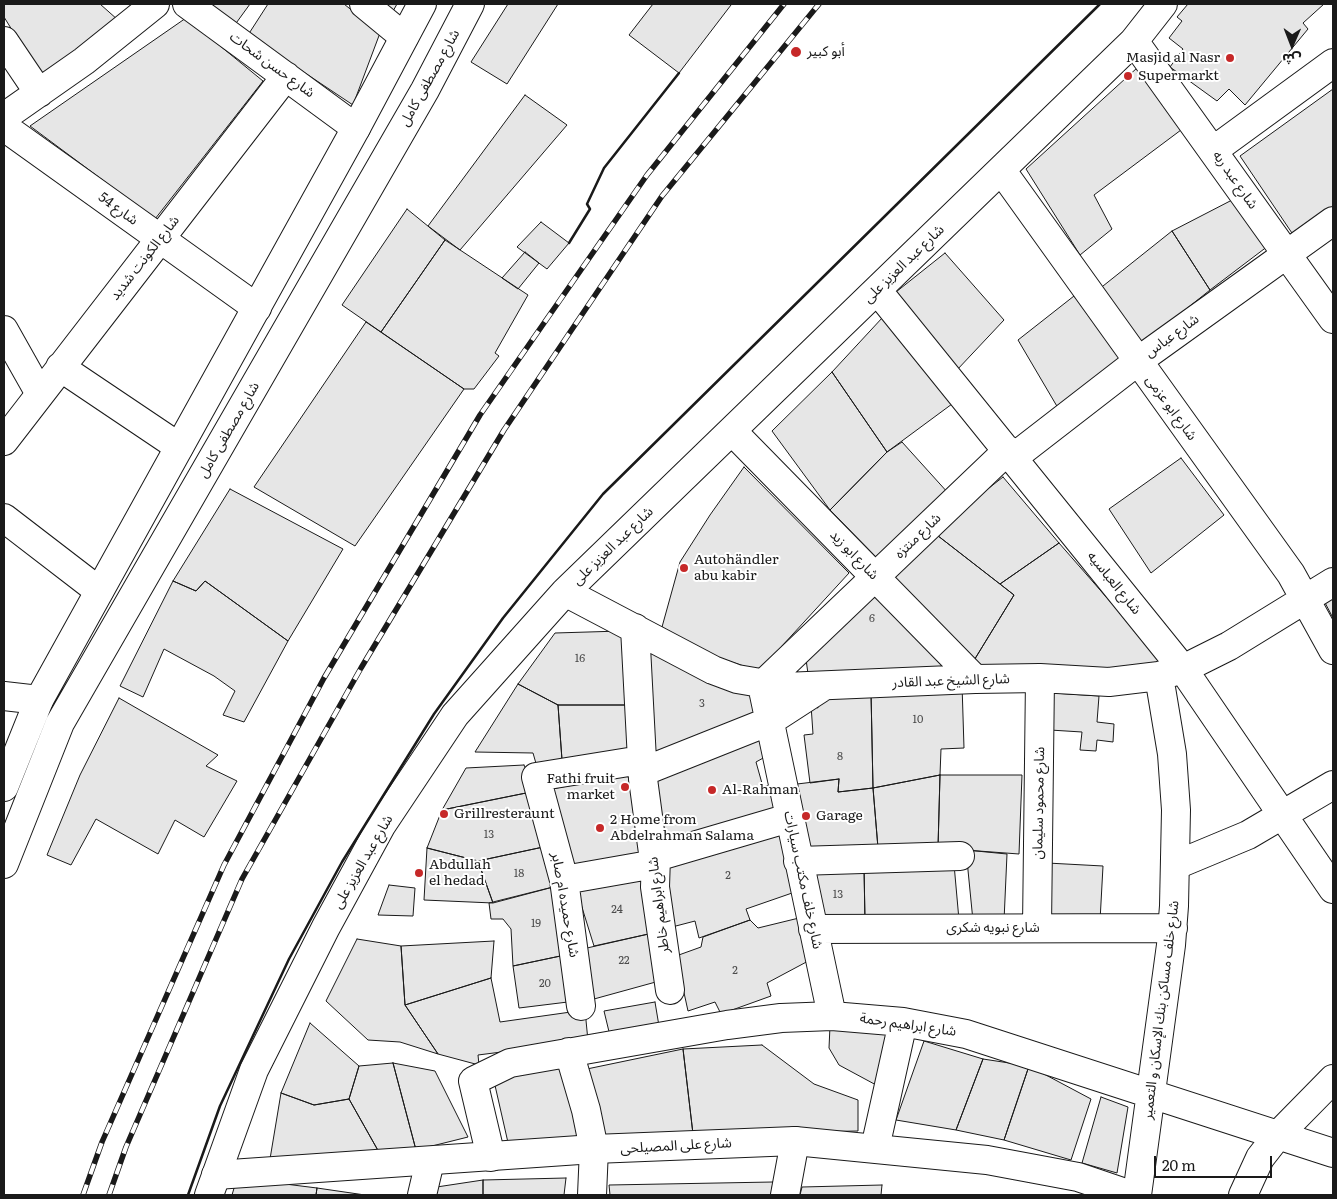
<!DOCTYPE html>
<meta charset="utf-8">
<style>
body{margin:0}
#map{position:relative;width:1337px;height:1199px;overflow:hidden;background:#fff;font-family:Literata,"Noto Sans Arabic",serif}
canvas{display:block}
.frame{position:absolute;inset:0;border:5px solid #1a1a1a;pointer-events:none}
.north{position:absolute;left:1267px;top:20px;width:50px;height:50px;-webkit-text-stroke:4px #fff;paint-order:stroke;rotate:181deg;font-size:14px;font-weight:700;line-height:20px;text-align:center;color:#1a1a1a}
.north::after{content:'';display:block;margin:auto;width:18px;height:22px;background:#1a1a1a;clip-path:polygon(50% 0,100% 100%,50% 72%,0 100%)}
.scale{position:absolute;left:1154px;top:1156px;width:118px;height:22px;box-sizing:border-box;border:2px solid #1a1a1a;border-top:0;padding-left:6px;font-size:15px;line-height:18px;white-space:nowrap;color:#1a1a1a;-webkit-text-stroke:4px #fff;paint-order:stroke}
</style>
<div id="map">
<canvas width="1337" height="1199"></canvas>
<div class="frame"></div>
<div class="north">ش</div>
<div class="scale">20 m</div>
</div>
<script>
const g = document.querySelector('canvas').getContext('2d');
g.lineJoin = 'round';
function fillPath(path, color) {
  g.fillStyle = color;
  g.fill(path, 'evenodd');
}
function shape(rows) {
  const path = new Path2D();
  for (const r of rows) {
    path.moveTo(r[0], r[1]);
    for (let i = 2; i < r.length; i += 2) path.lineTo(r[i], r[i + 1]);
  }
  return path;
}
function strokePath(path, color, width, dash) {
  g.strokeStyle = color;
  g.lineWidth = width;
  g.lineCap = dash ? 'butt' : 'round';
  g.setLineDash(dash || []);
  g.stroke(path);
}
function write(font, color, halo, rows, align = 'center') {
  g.font = font + ' Literata,"Noto Sans Arabic",serif';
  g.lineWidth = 4;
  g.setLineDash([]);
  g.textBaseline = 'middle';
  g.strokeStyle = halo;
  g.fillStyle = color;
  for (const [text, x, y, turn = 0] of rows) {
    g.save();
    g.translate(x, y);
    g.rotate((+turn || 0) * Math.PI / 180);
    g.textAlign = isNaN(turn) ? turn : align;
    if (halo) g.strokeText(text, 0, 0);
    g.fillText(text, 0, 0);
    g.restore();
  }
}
const building = shape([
 [4,4,100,4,118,20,43,80,4,17,4,4],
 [209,4,250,4,234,26,209,4],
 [268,4,344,4,380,33,353,105,248,35,268,4],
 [382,4,397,4,392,13,382,4],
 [508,4,558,4,507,84,471,62,508,4],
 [653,4,730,4,731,5,679,73,629,35,653,4],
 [1188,4,1324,4,1303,23,1308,29,1245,105,1229,89,1217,101,1170,67,1183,49,1169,38,1182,21,1177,17,1188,4],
 [186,18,263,81,155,219,30,126,186,18],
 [1137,68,1185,127,1094,195,1112,229,1080,255,1026,169,1137,68],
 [1333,89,1333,212,1296,239,1240,156,1333,89],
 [525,95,567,125,460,250,428,226,525,95],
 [1234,199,1268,246,1210,290,1172,231,1234,199],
 [407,209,445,240,381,332,342,305,407,209],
 [541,222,569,243,547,269,517,247,541,222],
 [1172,231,1210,290,1140,346,1098,290,1172,231],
 [445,240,528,295,495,353,499,356,474,389,464,389,381,332,445,240],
 [525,252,539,263,518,289,502,278,525,252],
 [945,253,1004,320,956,371,896,292,945,253],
 [1074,296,1124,359,1058,408,1018,340,1074,296],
 [883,317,952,404,887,452,832,372,883,317],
 [366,322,464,389,355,546,254,487,366,322],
 [832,372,887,452,830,510,772,431,832,372],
 [902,442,949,494,878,559,830,510,887,452,902,442],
 [1181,458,1224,515,1151,573,1109,509,1181,458],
 [744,467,849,573,759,671,710,655,662,627,680,562,710,515,744,467],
 [1003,477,1059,543,1000,584,933,532,1003,477],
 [230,489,343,549,288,641,205,581,196,591,173,581,230,489],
 [933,532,1014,595,973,662,890,579,933,532],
 [1059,543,1163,662,1111,670,984,672,973,662,1014,595,1000,584,1059,543],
 [173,581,196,591,205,581,288,641,244,722,223,715,235,691,214,676,164,649,143,697,120,686,173,581],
 [875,586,954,672,809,681,805,652,875,586],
 [1333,591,1333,618,1322,597,1333,591],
 [621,631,628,705,558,705,518,684,555,633,621,631],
 [642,643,755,690,757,717,652,758,642,643],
 [518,684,558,705,562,760,537,767,533,753,475,752,518,684],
 [962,684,964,748,941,749,940,775,873,788,871,692,962,684],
 [871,692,873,788,838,792,839,779,810,783,804,735,813,734,811,705,818,708,816,699,871,692],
 [1053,693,1099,696,1097,722,1114,724,1113,742,1097,740,1096,751,1080,750,1082,732,1050,730,1053,693],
 [119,698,218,755,206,766,237,781,204,837,175,820,158,854,96,819,71,865,47,855,80,775,119,698],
 [558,705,628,705,631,754,562,760,558,705],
 [761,732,765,757,756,762,763,787,772,784,779,816,659,848,650,776,761,732],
 [524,765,536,791,442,810,466,768,524,765],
 [634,774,647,856,567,872,551,789,634,774],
 [940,775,938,848,878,848,873,788,940,775],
 [940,775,1022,775,1019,854,938,848,940,775],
 [839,779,838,792,873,788,878,848,806,850,797,784,839,779],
 [536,791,548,846,478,861,427,848,442,810,536,791],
 [779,830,795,892,746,909,750,920,699,938,695,921,672,927,664,860,779,830],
 [548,846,557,886,493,903,478,861,548,846],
 [427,848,478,861,493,903,424,900,427,848],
 [966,850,1007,854,1004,921,973,921,966,850],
 [1047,863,1103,866,1100,921,1044,918,1047,863],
 [954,864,959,920,865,922,864,867,954,864],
 [864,865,865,922,816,923,807,868,864,865],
 [645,875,653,933,594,946,575,885,645,875],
 [389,885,415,888,413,916,378,915,389,885],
 [557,886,570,954,513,966,511,929,503,919,491,919,489,903,557,886],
 [799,918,812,959,767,983,771,996,721,1014,715,1002,688,1011,676,956,701,947,703,937,750,920,758,928,799,918],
 [653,933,663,980,594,999,587,948,653,933],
 [357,939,401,946,405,1005,438,1054,400,1042,368,1040,326,1001,357,939],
 [494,941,491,978,405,1005,401,946,494,941],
 [570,954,576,1001,519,1008,513,966,570,954],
 [491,978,500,1022,585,1010,588,1041,478,1055,479,1065,438,1054,405,1005,491,978],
 [655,1002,660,1032,611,1040,604,1011,655,1002],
 [310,1023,359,1066,349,1099,314,1105,281,1093,310,1023],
 [830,1026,893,1033,878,1086,839,1065,829,1048,830,1026],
 [924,1041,983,1059,956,1130,896,1120,924,1041],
 [762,1045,814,1084,858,1100,858,1131,693,1134,683,1049,762,1045],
 [683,1049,693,1134,600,1139,582,1070,683,1049],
 [983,1059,1029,1066,1004,1140,956,1130,983,1059],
 [560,1061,582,1136,509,1147,494,1081,560,1061],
 [393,1063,435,1071,468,1137,416,1150,393,1063],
 [393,1063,416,1150,380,1154,349,1099,359,1066,393,1063],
 [1029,1066,1091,1099,1071,1160,1004,1140,1029,1066],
 [281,1093,314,1105,349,1099,380,1154,270,1159,281,1093],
 [1101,1097,1128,1107,1117,1173,1082,1163,1101,1097],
 [237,1178,317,1188,316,1195,232,1195,237,1178],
 [566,1178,564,1195,483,1195,483,1180,566,1178],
 [483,1180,483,1195,429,1195,430,1188,483,1180],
 [773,1182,771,1195,610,1195,609,1185,773,1182],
 [882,1185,881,1195,800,1195,802,1187,882,1185],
 [317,1188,365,1195,316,1195,317,1188]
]);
const street = shape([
 [187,4,356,128],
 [364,4,404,37],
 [4,41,39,93],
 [1134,41,1333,319],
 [4,117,84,61,155,4],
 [4,127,257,308],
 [1214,150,1333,63],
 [1002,171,1291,574,1333,650],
 [877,290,1183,669,1333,889],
 [4,330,40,394],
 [60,367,179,447],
 [732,431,975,679],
 [4,441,286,76],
 [1014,457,1138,361,1333,221],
 [4,518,99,591],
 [565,592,713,670,737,679,784,687,975,679,1040,678,1109,682,1159,676,1183,669,1229,646,1333,582],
 [635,628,643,779,653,853,656,857,655,887,670,990],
 [4,696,39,700],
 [642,772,770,721,824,686],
 [656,857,789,818],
 [798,861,960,856],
 [1176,865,1248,835,1333,785],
 [564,880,655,864],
 [1037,927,1040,678],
 [813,929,1173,928],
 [581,1006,564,880,536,777,641,760],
 [832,1016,762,685,1008,450],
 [569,1052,586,1110,594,1149,592,1195],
 [875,1148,903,1022],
 [491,1157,473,1081,510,1063,727,1025,781,1018,832,1016,903,1022,966,1034,1333,1153],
 [209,1195,254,1070,326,927,381,826,455,715,565,592,1134,41,1163,4],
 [422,1195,430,1161],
 [785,1195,795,1141],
 [1137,1195,1171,945,1174,906,1176,810,1172,754,1159,676],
 [1243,1195,1260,1158,1278,1135,1333,1079]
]);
const secondary = shape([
 [216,1175,594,1149,795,1141,987,1160,1078,1177,1131,1195]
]);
const primary = shape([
 [4,787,39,700,356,128,422,4],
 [4,864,60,723,425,90,470,4]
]);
const rail = shape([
 [83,1195,102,1142,224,865,324,678,480,415,647,175,784,4],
 [109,1195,126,1147,242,879,361,668,504,430,662,196,819,4]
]);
const wall = shape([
 [569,243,590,209,587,204,604,168,679,73],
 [188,1195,220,1106,289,959,342,862,434,714,503,618,603,494,1100,4]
]);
const markers = [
 [796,52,6,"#c62828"],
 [1230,58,5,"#c62828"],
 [1128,76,5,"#c62828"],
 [684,568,5,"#c62828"],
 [625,787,5,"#c62828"],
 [712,790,5,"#c62828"],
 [444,814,5,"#c62828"],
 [806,816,5,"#c62828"],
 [600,828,5,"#c62828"],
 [419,873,5,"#c62828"]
];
const numberNames = [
 ["6",872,619],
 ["16",580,659],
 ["3",702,704],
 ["10",918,720],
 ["8",840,757],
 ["13",489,835],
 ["18",519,874],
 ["2",728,876],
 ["13",838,895],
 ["24",617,910],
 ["19",536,924],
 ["22",624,961],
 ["2",735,971],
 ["20",545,984]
];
const poiNames = [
 ["أبو كبير",807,52],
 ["Masjid al Nasr",1220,58,"right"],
 ["Supermarkt",1138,76],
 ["Autohändler",694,560],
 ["abu kabir",694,576],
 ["Fathi fruit",615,779,"right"],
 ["market",615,795,"right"],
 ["Al-Rahman",722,790],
 ["Grillresteraunt",454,814],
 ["Garage",816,816],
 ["2 Home from",610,820],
 ["Abdelrahman Salama",610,836],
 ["Abdullah",429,865],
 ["el hedad",429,881]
];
const streetNames = [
 ["شارع حسن شحات",272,65,36],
 ["شارع مصطفى كامل",430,78,-61],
 ["شارع عبد ربه",1235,180,55],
 ["شارع 54",118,209,36],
 ["شارع الكونت شديد",145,258,-52],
 ["شارع عبد العزيز على",904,264,-44],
 ["شارع عباس",1172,336,-36],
 ["شارع ابو عزمى",1171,408,54],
 ["شارع مصطفى كامل",229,430,-60],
 ["شارع منتزه",918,536,-44],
 ["شارع عبد العزيز على",613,546,-44],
 ["شارع ابو زيد",854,555,46],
 ["شارع العباسيه",1114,583,51],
 ["شارع الشيخ عبد القادر",951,681,-2],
 ["شارع محمود سليمان",1039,803,-89],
 ["شارع عبد العزيز على",363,862,-60],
 ["شارع خلف مكتب سيارات",803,880,78],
 ["شارع حميده ام صابر",565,905,80],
 ["شارع ابراهيم خاطر",659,905,-97],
 ["شارع نبويه شكرى",993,928],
 ["شارع خلف مساكن بنك الإسكان و التعمير",1161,1010,-83],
 ["شارع ابراهيم رحمة",908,1025,8],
 ["شارع على المصيلحى",676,1146,-3]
];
fillPath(building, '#e6e6e6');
strokePath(building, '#1a1a1a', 1);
strokePath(street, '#1a1a1a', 30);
strokePath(secondary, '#1a1a1a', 30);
strokePath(primary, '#1a1a1a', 30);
strokePath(street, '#fff', 28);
strokePath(secondary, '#fff', 28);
strokePath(primary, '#fff', 28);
strokePath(rail, '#1a1a1a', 5.5);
strokePath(rail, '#fff', 4, [11]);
strokePath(wall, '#1a1a1a', 2.5);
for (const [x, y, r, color] of markers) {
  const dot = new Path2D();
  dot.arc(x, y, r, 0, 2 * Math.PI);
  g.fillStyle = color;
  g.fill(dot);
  strokePath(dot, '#fff', 2);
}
write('11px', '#4d4d4d', null, numberNames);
write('14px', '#1a1a1a', '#fff', poiNames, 'left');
write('14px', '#1a1a1a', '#fff', streetNames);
</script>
